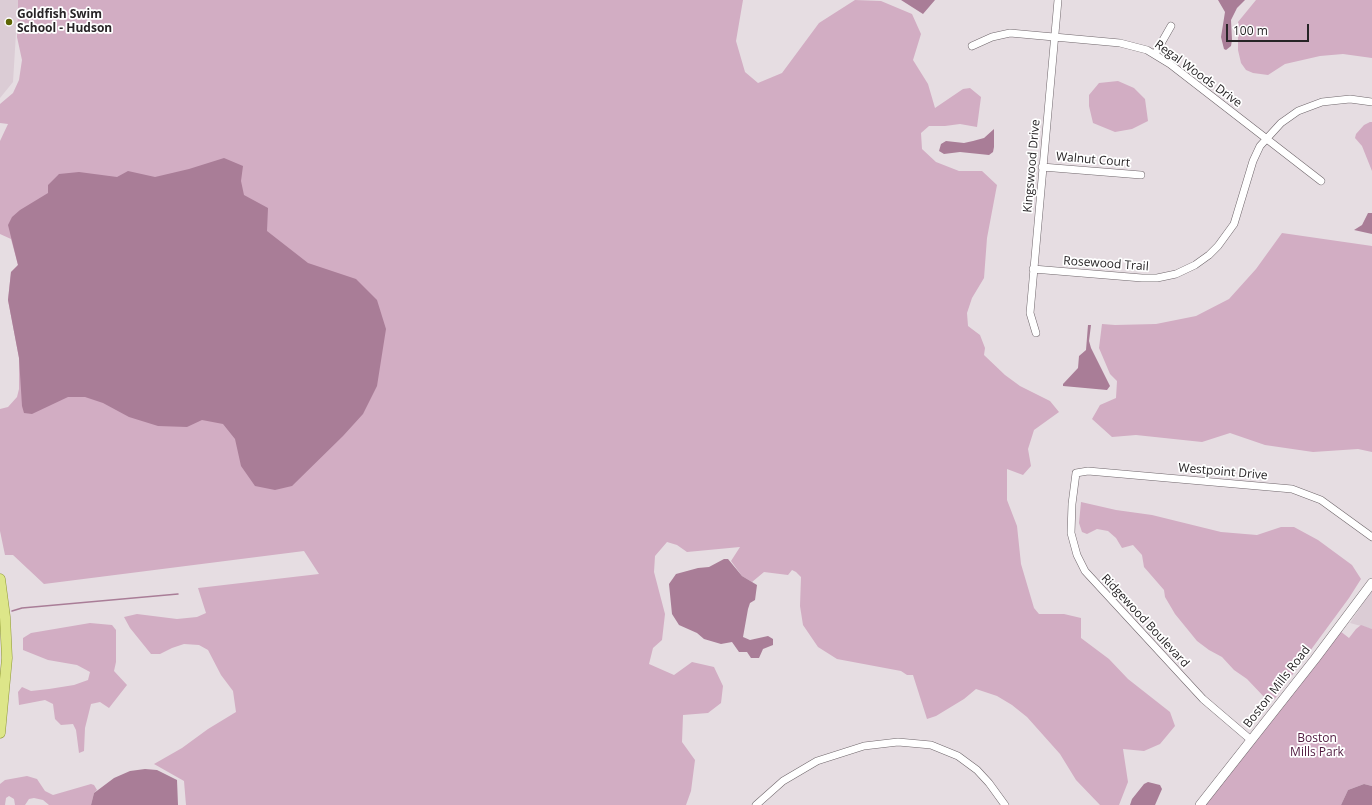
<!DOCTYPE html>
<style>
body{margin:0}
#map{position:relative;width:1372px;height:805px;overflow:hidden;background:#e6dde2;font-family:"Open Sans",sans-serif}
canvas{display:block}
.scale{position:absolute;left:1226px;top:24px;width:83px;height:18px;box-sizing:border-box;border:2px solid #272426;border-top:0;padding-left:5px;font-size:12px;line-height:14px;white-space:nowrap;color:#272426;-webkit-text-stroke:3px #fff;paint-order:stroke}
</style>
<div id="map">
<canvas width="1372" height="805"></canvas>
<div class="scale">100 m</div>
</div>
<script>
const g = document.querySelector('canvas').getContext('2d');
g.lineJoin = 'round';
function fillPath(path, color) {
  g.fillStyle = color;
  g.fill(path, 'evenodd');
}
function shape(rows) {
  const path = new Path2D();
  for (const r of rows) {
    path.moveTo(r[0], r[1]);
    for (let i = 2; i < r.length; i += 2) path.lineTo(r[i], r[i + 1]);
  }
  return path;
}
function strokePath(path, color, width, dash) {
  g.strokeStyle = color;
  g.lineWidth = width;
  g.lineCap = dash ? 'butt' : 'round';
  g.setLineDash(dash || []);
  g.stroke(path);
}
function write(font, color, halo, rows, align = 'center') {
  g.font = font + ' "Open Sans",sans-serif';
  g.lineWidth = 3.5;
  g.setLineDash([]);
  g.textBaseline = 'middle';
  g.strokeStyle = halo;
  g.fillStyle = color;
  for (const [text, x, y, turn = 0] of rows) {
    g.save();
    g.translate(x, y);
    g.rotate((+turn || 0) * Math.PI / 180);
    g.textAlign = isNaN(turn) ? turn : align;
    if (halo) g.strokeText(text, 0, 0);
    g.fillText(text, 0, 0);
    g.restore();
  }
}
const built = shape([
 [0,0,18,0,13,82,0,98],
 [1372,590,1372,629,1350,623,1369,594]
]);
const green = shape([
 [18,0,743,0,736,41,745,72,758,83,782,73,819,23,855,0,881,1,912,14,921,34,913,60,928,84,935,108,963,89,970,88,981,97,977,127,960,124,945,126,929,126,921,133,922,149,936,162,959,171,982,171,997,185,987,238,984,278,972,298,967,313,968,326,980,335,985,348,984,355,1005,375,1020,386,1050,401,1059,412,1034,430,1028,449,1031,466,1023,475,1007,469,1007,500,1017,526,1021,564,1034,608,1039,614,1064,614,1081,618,1081,638,1109,659,1128,679,1170,712,1175,726,1160,744,1144,751,1123,749,1128,782,1119,805,1100,805,1076,780,1060,754,1027,717,1012,705,997,696,976,689,964,699,936,716,927,719,913,675,907,675,901,671,837,659,818,647,803,625,800,606,801,577,796,572,792,570,788,575,764,572,752,582,742,576,731,561,740,547,687,552,677,545,667,542,655,556,654,572,665,614,662,640,653,648,649,664,674,675,692,662,714,667,723,686,721,703,708,713,683,715,682,742,695,760,691,791,686,805,186,805,184,781,154,764,182,748,208,729,236,712,233,691,221,675,208,650,199,645,184,644,172,648,160,654,151,654,130,628,124,617,137,614,177,619,197,617,206,613,198,588,319,574,304,551,44,584,13,555,5,555,0,531,0,409,8,407,17,397,19,389,19,358,8,300,11,272,18,265,11,239,0,234,0,141,8,124,0,123,0,104,13,93,19,80,22,60,17,37],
 [1256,0,1372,0,1372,58,1343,54,1320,56,1285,64,1268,75,1253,73,1246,70,1241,63,1238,50,1238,22],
 [1118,81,1134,88,1145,99,1148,121,1132,129,1115,132,1093,123,1089,106,1089,95,1099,83],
 [1370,122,1372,122,1372,171,1362,146,1355,138,1356,134,1364,125],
 [1282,233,1372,246,1372,452,1358,449,1313,452,1265,445,1230,433,1202,442,1136,435,1112,437,1092,419,1100,405,1116,398,1117,381,1110,374,1099,348,1102,324,1115,325,1156,324,1196,316,1229,299,1256,269],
 [1081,502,1116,510,1152,515,1221,532,1257,535,1281,527,1294,527,1318,540,1352,565,1361,579,1349,598,1274,700,1266,699,1247,679,1234,670,1222,657,1209,650,1197,641,1175,614,1165,597,1164,590,1144,567,1142,555,1133,545,1122,548,1116,538,1108,531,1097,529,1087,534,1082,532,1079,523],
 [90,623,112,625,116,630,116,662,114,671,127,685,109,708,100,702,91,704,85,728,84,751,79,753,76,730,73,724,61,725,55,719,53,704,45,700,19,705,18,692,22,687,31,691,49,689,74,685,88,680,90,672,77,665,48,660,23,650,23,638,31,633],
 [1361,625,1372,629,1372,786,1364,784,1348,790,1341,805,1200,805,1340,631,1349,638,1356,629],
 [27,776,37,779,45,791,53,795,91,784,94,785,97,790,94,793,91,805,49,805,43,800,34,798,29,799,25,805,15,805,14,799,9,796,6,798,5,805,0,805,0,784,5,780]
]);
const water = shape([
 [901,0,935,0,923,14],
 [1218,0,1245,0,1237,8,1231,20,1232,40,1231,46,1226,50,1224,49,1221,37,1225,12],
 [994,129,994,147,993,152,989,155,960,152,944,154,939,151,941,144,946,141,964,143,973,141,984,138],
 [224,158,243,166,241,181,244,195,268,208,267,231,308,263,356,279,377,300,386,329,377,386,363,414,343,436,292,486,275,490,255,486,241,466,235,439,223,424,202,420,187,427,158,426,129,417,103,403,85,397,68,397,32,414,24,413,22,406,19,358,8,300,11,272,18,265,8,225,12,217,20,210,48,193,48,185,59,174,79,172,117,177,128,171,155,177,189,169],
 [1368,213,1372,213,1372,234,1354,230,1362,225],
 [1088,325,1091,325,1089,341,1091,348,1110,386,1107,390,1063,386,1063,384,1078,368,1079,356,1086,350],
 [724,559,728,559,742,576,757,585,755,600,750,603,748,609,743,637,750,640,768,636,773,639,773,645,763,649,759,658,751,658,747,652,739,652,732,642,721,644,704,639,697,633,679,625,672,614,669,584,676,574,698,568,709,567],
 [145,769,157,770,177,780,178,805,91,805,94,793,114,778,130,771],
 [1148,782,1160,785,1162,789,1155,805,1130,805,1132,799,1144,784],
 [1364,784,1372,786,1372,805,1341,805,1348,790]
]);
const stream = shape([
 [12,611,22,608,178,594]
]);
const street = shape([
 [972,46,992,37,1010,33,1120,43,1147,50,1170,64,1321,181],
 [1155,54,1171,26],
 [1042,167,1141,175],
 [1033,269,1142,278,1157,278,1176,274,1195,265,1209,255,1218,246,1234,224,1253,161,1260,146,1281,123,1298,111,1322,102,1350,99,1372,102],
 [1036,333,1030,313,1058,0],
 [1251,740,1203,699,1085,571,1077,555,1071,533,1072,504,1076,473,1088,471,1292,489,1321,500,1372,537],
 [756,805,783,781,817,761,864,746,898,742,931,745,958,756,977,770,989,783,1005,805]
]);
const secondary = shape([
 [1200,805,1315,659,1372,583]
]);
const primary = shape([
 [0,579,5,617,7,658,0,733]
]);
const markers = [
 [9,22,4,"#5d6505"]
];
const poiNames = [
 ["Goldfish Swim",17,15],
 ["School - Hudson",17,29]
];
const streetNames = [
 ["Regal Woods Drive",1198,74,36],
 ["Walnut Court",1093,160,5],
 ["Kingswood Drive",1032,166,-85],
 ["Rosewood Trail",1106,264,4],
 ["Westpoint Drive",1223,472,5],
 ["Ridgewood Boulevard",1145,621,47],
 ["Boston Mills Road",1277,687,-52]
];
const parkNames = [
 ["Boston",1317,739],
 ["Mills Park",1317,753]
];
fillPath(built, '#dbccd5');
fillPath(green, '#d2adc3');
fillPath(water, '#a97d97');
strokePath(stream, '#a97d97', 1.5);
strokePath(street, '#6f666b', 8);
strokePath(secondary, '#6f666b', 10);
strokePath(primary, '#8e9834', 11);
strokePath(street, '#fff', 7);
strokePath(secondary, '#fff', 9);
strokePath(primary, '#dde689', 10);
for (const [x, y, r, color] of markers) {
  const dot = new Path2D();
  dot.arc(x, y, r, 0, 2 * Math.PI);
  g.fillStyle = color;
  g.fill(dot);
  strokePath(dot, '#fff', 1.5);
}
write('bold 12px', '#272426', '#fff', poiNames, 'left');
write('12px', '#272426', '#fff', streetNames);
write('12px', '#501a3f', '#fff', parkNames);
</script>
